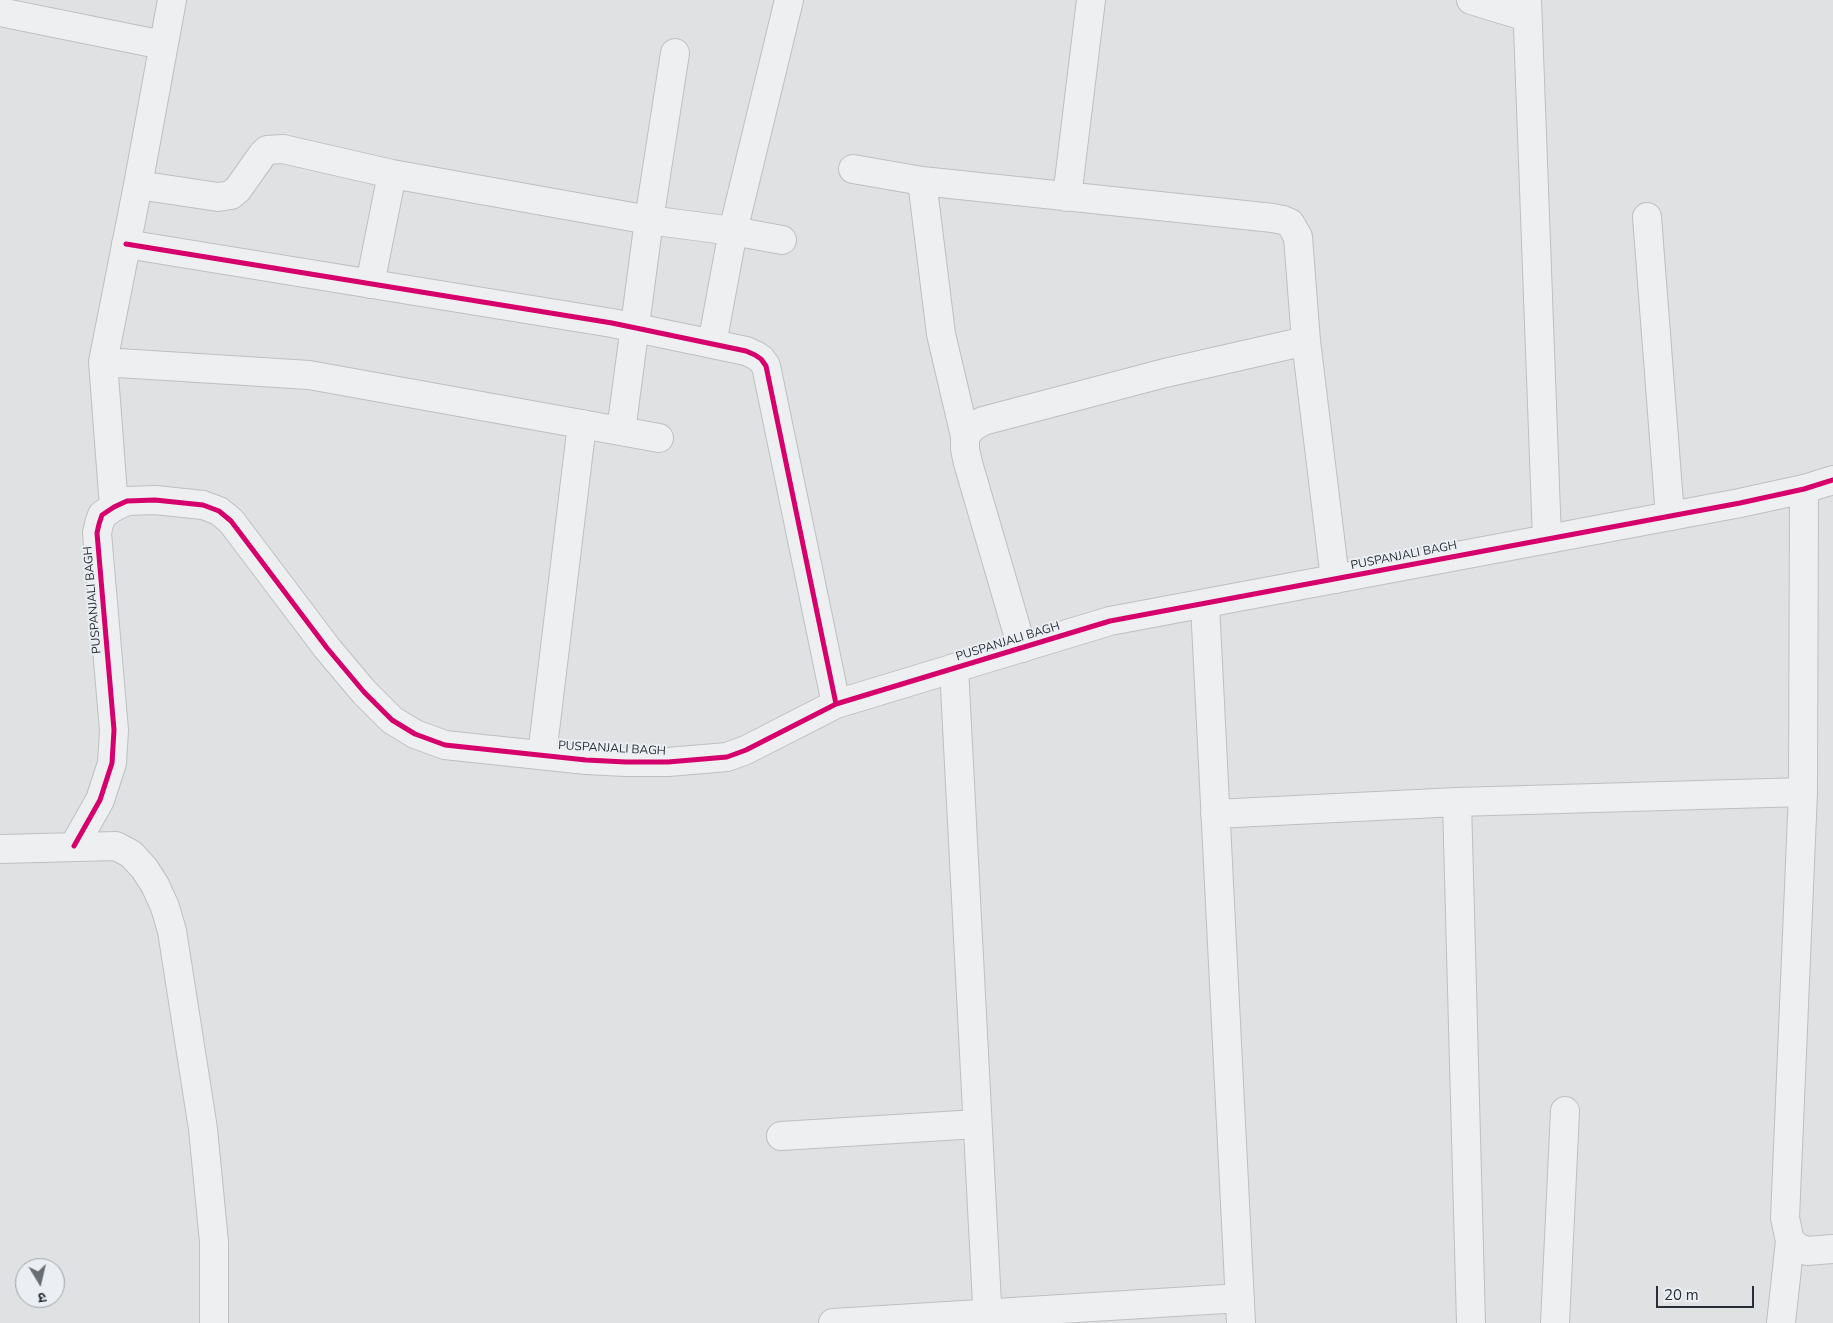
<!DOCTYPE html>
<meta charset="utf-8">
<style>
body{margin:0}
#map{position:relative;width:1833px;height:1323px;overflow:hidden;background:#dfe1e3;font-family:"Nunito Sans","Noto Sans Devanagari",sans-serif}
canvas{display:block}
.north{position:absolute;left:15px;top:1258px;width:50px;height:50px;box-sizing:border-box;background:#ebeff3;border:1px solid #9da2a9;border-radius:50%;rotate:171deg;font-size:14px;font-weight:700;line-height:20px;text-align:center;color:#282f39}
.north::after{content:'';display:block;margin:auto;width:18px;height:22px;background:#686d74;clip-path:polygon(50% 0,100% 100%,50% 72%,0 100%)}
.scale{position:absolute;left:1656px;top:1286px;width:98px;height:22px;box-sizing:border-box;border:2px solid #282f39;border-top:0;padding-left:6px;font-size:15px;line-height:18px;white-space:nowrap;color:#282f39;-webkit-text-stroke:4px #ebeff3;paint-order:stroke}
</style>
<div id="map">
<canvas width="1833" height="1323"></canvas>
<div class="north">उ</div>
<div class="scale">20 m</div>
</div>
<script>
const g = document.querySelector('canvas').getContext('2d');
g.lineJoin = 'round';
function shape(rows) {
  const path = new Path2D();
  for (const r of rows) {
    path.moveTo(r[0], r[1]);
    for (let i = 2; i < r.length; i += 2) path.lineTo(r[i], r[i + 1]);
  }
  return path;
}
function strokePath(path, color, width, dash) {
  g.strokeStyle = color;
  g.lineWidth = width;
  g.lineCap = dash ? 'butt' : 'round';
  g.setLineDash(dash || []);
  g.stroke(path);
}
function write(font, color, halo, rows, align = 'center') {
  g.font = font + ' "Nunito Sans",sans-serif';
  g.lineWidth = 4;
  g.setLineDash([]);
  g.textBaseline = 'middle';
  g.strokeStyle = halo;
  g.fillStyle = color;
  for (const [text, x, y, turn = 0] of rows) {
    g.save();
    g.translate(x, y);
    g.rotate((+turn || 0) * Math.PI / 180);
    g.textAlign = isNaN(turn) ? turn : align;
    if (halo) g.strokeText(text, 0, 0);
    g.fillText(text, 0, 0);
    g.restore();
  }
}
const minor = shape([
 [1471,0,1527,17],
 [1527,0,1547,539],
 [0,12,163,45],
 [853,169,922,181,1273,218,1283,220,1290,223,1298,237,1306,341,1335,579],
 [922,181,941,334,965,436],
 [138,185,218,197,231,195,238,189,262,155,267,150,283,149,392,174,649,220,733,231,782,240],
 [1067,197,1091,0],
 [1647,217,1670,516],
 [126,244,612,323,746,351,755,355,761,359,766,366,836,704],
 [370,284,392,174],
 [712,344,733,231,789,0],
 [103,362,309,375,659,438],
 [621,431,649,220,675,53],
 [1804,489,1803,792,1785,1218,1790,1241,1799,1248,1807,1251,1833,1249],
 [114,507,103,362,138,185,172,0],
 [1205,604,1241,1323],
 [1022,648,968,463,965,449,965,436,973,427,983,421,1165,373,1306,341],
 [954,668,988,1323],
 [542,755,582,424],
 [1457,802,1471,1323],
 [1215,814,1457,802,1803,792],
 [781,1136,977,1124],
 [833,1323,1240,1298],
 [1555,1323,1565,1111],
 [1781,1323,1790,1241]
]);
const tertiary = shape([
 [74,846,100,800,112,763,114,730,97,533,99,524,102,515,114,507,127,501,155,500,203,505,219,511,231,521,327,648,364,692,392,720,415,734,445,745,586,760,626,762,668,762,727,757,746,750,836,704,1110,621,1740,503,1804,489,1833,480],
 [0,849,116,846,131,854,144,868,155,885,165,907,172,931,203,1129,214,1242,214,1323]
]);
const cycleway = shape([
 [126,244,612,323,746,351,755,355,761,359,766,366,836,704],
 [74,846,100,800,112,763,114,730,97,533,99,524,102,515,114,507,127,501,155,500,203,505,219,511,231,521,327,648,364,692,392,720,415,734,445,745,586,760,626,762,668,762,727,757,746,750,836,704,1110,621,1740,503,1804,489,1833,480]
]);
const streetNames = [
 ["PUSPANJALI BAGH",1404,556,-11],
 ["PUSPANJALI BAGH",93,600,-95],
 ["PUSPANJALI BAGH",1008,642,-17],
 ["PUSPANJALI BAGH",612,749,3]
];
strokePath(minor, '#bdbfc1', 30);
strokePath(tertiary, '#bdbfc1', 30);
strokePath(minor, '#eeeff0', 28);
strokePath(tertiary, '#eeeff0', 28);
strokePath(cycleway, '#d6006c', 5);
write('12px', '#282f39', '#ebeff3', streetNames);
</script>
